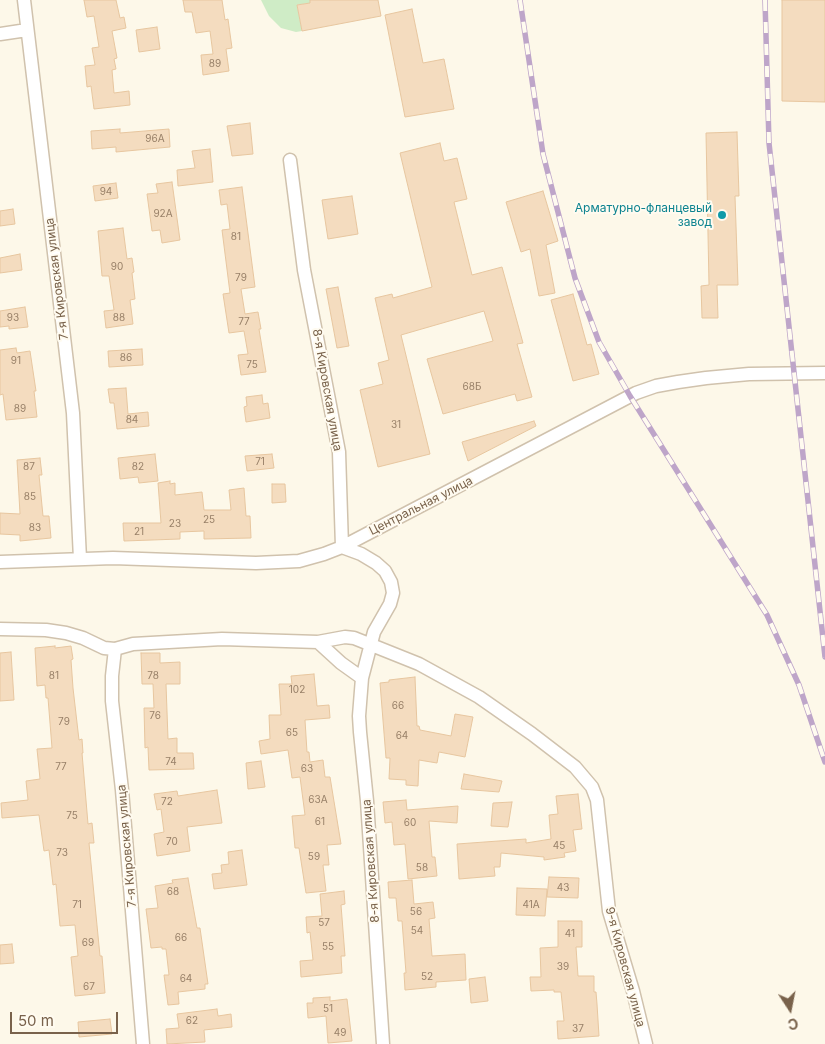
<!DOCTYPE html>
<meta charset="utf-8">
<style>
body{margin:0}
#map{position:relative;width:825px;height:1044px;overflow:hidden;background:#fdf8e9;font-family:Inter,sans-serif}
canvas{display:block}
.north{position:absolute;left:765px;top:984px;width:50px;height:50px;-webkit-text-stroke:4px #fffbf0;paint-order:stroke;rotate:169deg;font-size:14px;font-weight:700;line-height:20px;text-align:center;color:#79624b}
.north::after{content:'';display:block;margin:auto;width:18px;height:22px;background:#79624b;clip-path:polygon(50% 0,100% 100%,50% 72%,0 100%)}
.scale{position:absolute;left:10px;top:1012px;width:108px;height:22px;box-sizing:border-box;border:2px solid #79624b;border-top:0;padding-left:6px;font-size:15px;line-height:18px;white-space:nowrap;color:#79624b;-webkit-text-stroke:4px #fffbf0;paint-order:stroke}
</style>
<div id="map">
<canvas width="825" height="1044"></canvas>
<div class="north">С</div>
<div class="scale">50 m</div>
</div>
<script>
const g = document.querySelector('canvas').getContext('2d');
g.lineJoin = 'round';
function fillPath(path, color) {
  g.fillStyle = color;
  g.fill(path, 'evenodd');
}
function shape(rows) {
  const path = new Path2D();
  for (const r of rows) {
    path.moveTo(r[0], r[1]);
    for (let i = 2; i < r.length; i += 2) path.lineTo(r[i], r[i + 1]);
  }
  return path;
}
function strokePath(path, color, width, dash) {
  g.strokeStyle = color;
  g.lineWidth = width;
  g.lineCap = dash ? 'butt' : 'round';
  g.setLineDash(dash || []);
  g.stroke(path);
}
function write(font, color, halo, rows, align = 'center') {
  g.font = font + ' Inter,sans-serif';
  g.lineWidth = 4;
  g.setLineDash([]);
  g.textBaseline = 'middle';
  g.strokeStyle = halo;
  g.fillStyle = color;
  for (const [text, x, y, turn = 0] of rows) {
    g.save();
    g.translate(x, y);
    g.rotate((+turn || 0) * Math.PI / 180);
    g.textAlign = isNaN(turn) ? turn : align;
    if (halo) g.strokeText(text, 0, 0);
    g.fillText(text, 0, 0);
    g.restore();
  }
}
const green = shape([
 [261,0,310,0,310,3,297,5,302,31,296,32,281,28,269,16]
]);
const building = shape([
 [84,0,116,0,120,18,124,17,126,28,112,31,117,58,114,59,116,69,112,70,114,93,129,91,130,105,94,109,91,86,87,87,85,66,95,65,92,48,99,47,94,16,87,17,84,0],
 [183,0,222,0,225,20,228,19,232,48,226,49,229,71,203,75,201,55,213,54,210,31,196,33,192,12,185,12,183,0],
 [310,0,378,0,381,16,302,31,297,5,310,3,310,0],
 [782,0,825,0,825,102,782,101,782,0],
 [412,9,423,63,444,59,454,109,405,117,385,15,412,9],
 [157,27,160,49,139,52,136,30,157,27],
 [250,123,253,154,232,156,227,126,250,123],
 [120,129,120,133,169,129,170,147,116,152,116,147,92,149,91,131,120,129],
 [737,132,739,196,735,196,738,285,717,285,718,318,702,318,701,286,709,285,706,133,737,132],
 [440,143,444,161,457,158,467,199,454,202,472,275,502,267,523,343,517,344,532,397,517,401,515,394,443,414,427,359,493,341,484,311,401,335,430,454,378,467,360,390,383,384,378,363,389,360,375,298,392,294,393,298,432,287,400,153,440,143],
 [210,149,213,182,178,186,177,170,195,168,192,151,210,149],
 [172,182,180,240,162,243,160,230,152,231,147,194,158,193,156,184,172,182],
 [116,183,118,198,95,201,93,186,116,183],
 [242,187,255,287,241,289,245,314,258,312,261,329,259,329,266,372,241,375,238,355,248,354,244,331,229,333,223,294,230,293,222,230,230,229,227,204,221,205,219,190,242,187],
 [543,191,558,241,546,245,555,293,539,296,530,249,521,252,506,202,543,191],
 [352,196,358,234,328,239,322,200,352,196],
 [13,209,15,224,0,226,0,211,13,209],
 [123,228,127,259,132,258,134,272,132,273,135,299,130,300,133,324,106,328,104,311,114,310,109,276,102,276,98,231,123,228],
 [20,254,22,270,0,273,0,258,20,254],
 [338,287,349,346,337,348,326,289,338,287],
 [573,294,587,345,591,344,599,374,573,381,551,300,573,294],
 [25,307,28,327,9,329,9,326,0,327,0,311,25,307],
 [16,348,17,353,30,351,36,391,34,391,37,417,6,420,3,394,0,395,0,350,16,348],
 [142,349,143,365,109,367,108,351,142,349],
 [126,388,128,414,148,412,149,426,117,429,114,403,110,403,108,389,126,388],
 [262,395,263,404,268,403,270,418,246,422,244,407,247,406,246,397,262,395],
 [534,421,536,426,468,461,462,442,534,421],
 [155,454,158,481,139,483,138,477,120,479,118,458,155,454],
 [272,454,274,468,247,471,245,456,272,454],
 [40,458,42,475,39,475,43,516,49,516,51,538,20,541,20,535,0,534,0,513,20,514,17,460,40,458],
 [170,481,170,484,175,483,175,495,202,492,204,510,231,510,229,490,244,488,246,516,250,516,251,538,204,539,204,531,180,532,180,539,124,541,123,523,161,523,158,483,170,481],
 [272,484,285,484,286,502,272,503,272,484],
 [55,646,55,648,71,646,73,659,71,660,73,688,79,740,82,739,83,753,82,753,88,824,92,823,94,843,89,843,100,956,102,956,105,993,75,996,71,957,78,956,75,925,60,926,56,884,53,885,49,850,44,851,39,815,2,818,1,803,28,800,26,781,40,779,37,749,52,748,48,698,46,698,45,685,37,686,35,648,55,646],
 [11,652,14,700,0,701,0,653,11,652],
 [141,653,160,653,160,663,180,662,180,684,166,684,168,739,177,738,177,753,193,753,194,769,149,770,148,747,145,748,144,708,154,708,153,684,142,684,141,653],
 [314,674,317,706,329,705,330,718,305,720,307,752,309,752,310,762,323,760,325,777,330,777,341,844,327,845,329,865,323,865,326,891,306,893,299,848,295,848,292,816,305,815,300,777,292,778,288,750,261,754,259,741,270,739,269,715,281,715,279,684,292,684,291,676,314,674],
 [415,677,417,726,419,726,420,730,451,736,455,714,473,717,465,757,439,752,437,763,419,760,418,786,406,785,406,780,389,779,390,758,386,758,380,683,389,682,389,680,415,677],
 [261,761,265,787,248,789,246,763,261,761],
 [464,774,502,781,499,792,461,789,464,774],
 [217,790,222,823,187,827,190,851,157,856,154,834,164,832,161,809,157,810,154,794,177,791,178,796,217,790],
 [578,794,582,829,573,830,576,851,564,853,565,857,544,860,544,857,501,853,500,867,494,867,495,876,459,879,457,844,526,839,526,843,551,839,549,815,558,814,556,796,578,794],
 [406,800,407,810,458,806,457,823,429,821,432,857,435,857,437,876,408,879,405,844,394,845,392,822,385,823,383,802,406,800],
 [512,802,508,827,491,826,493,803,512,802],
 [242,850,247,885,214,889,212,874,222,873,221,865,229,864,228,852,242,850],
 [549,877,579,878,578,898,547,897,549,877],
 [188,878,197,928,200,928,208,984,205,984,205,989,178,992,179,1004,168,1005,164,975,169,975,166,949,162,949,162,947,151,948,146,909,158,908,155,886,173,883,172,880,188,878],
 [412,880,414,904,433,902,435,918,429,919,432,956,465,954,466,980,436,982,436,987,405,990,404,973,406,973,402,921,398,921,396,898,389,898,388,882,412,880],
 [517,888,547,889,545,916,516,915,517,888],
 [344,891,345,904,341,905,345,956,341,956,342,973,301,977,300,961,313,960,310,932,307,933,306,917,322,916,320,894,344,891],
 [558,921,582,921,582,947,576,947,578,976,594,976,594,992,596,992,597,1004,599,1036,558,1039,557,1021,564,1021,561,992,554,992,554,990,531,991,530,977,541,977,540,948,558,947,558,921],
 [12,944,14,963,0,964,0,945,12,944],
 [485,977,488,1001,471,1003,469,979,485,977],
 [330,997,330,1001,347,999,352,1041,328,1043,326,1016,308,1018,307,1003,313,1003,313,998,330,997],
 [217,1009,218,1016,231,1014,232,1027,204,1030,205,1042,167,1044,166,1029,179,1028,177,1014,217,1009],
 [110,1019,112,1034,79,1037,78,1022,110,1019]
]);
const minor = shape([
 [24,0,73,413,80,559],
 [0,34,27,30],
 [290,160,304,270,339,452,342,547,361,554,376,563,385,571,391,582,393,593,390,604,374,632,362,678],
 [0,562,113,558,256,563,299,561,324,554,342,547,636,393,656,386,678,382,706,378,749,374,825,373],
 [0,629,46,630,66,633,83,638,104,648,115,649,133,644,222,639,318,642,345,637,354,638,419,664,479,697,532,734,575,767,592,787,597,800,609,911,633,991,646,1044],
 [318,642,341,663,362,678,359,716,360,732,367,801,383,1044],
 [115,649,112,676,112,701,122,790,143,1044]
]);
const rail = shape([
 [520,0,543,154,575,278,599,342,630,396,767,615,799,685,825,762],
 [765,0,769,143,825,657]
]);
const markers = [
 [722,215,5,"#0f9aa8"]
];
const numberNames = [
 ["89",215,64],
 ["96А",155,139],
 ["94",106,192],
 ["92А",163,214],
 ["81",236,237],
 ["90",117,267],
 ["79",241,278],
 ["93",13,318],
 ["88",119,318],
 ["77",244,322],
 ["86",126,358],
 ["91",16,361],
 ["75",252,365],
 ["68Б",472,387],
 ["89",20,409],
 ["84",132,420],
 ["31",396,425],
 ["71",260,462],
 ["87",29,467],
 ["82",138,467],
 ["85",30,497],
 ["25",209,520],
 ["23",175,524],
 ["83",35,528],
 ["21",139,532],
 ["81",54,676],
 ["78",153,676],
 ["102",297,690],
 ["66",398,706],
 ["76",155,716],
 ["79",64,722],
 ["65",292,733],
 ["64",402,736],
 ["74",171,762],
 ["77",61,767],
 ["63",307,769],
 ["63А",318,800],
 ["72",167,802],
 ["75",72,816],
 ["61",320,822],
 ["60",410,823],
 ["70",172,842],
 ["45",559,846],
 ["73",62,853],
 ["59",314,857],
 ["58",422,868],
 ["43",563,888],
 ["68",173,892],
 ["71",77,905],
 ["41А",531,905],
 ["56",416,912],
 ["57",324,923],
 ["54",417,931],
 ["41",570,934],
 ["66",181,938],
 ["69",88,943],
 ["55",328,947],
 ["39",563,967],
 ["52",427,977],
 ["64",186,979],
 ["67",89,987],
 ["51",328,1009],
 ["62",192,1021],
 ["37",578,1029],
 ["49",340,1033]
];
const cultureNames = [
 ["Арматурно-фланцевый",712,208],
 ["завод",712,222]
];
const streetNames = [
 ["7-я Кировская улица",57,279,-97],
 ["8-я Кировская улица",327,390,80],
 ["Центральная улица",421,506,-27],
 ["7-я Кировская улица",127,846,-95],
 ["8-я Кировская улица",371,861,-94],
 ["9-я Кировская улица",625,967,75]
];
fillPath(green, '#cfecc6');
fillPath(building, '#f4dcbf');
strokePath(building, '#e7c69f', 1);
strokePath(minor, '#d0c2ad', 15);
strokePath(minor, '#fff', 12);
strokePath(rail, '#bea5c9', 5.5);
strokePath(rail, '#fffbf0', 4, [11]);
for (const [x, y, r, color] of markers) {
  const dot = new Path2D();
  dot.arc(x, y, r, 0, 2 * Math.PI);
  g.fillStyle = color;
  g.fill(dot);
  strokePath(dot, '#fffbf0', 2);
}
write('10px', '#988068', null, numberNames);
write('12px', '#0d838f', '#fffbf0', cultureNames, 'right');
write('12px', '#79624b', '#fffbf0', streetNames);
</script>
